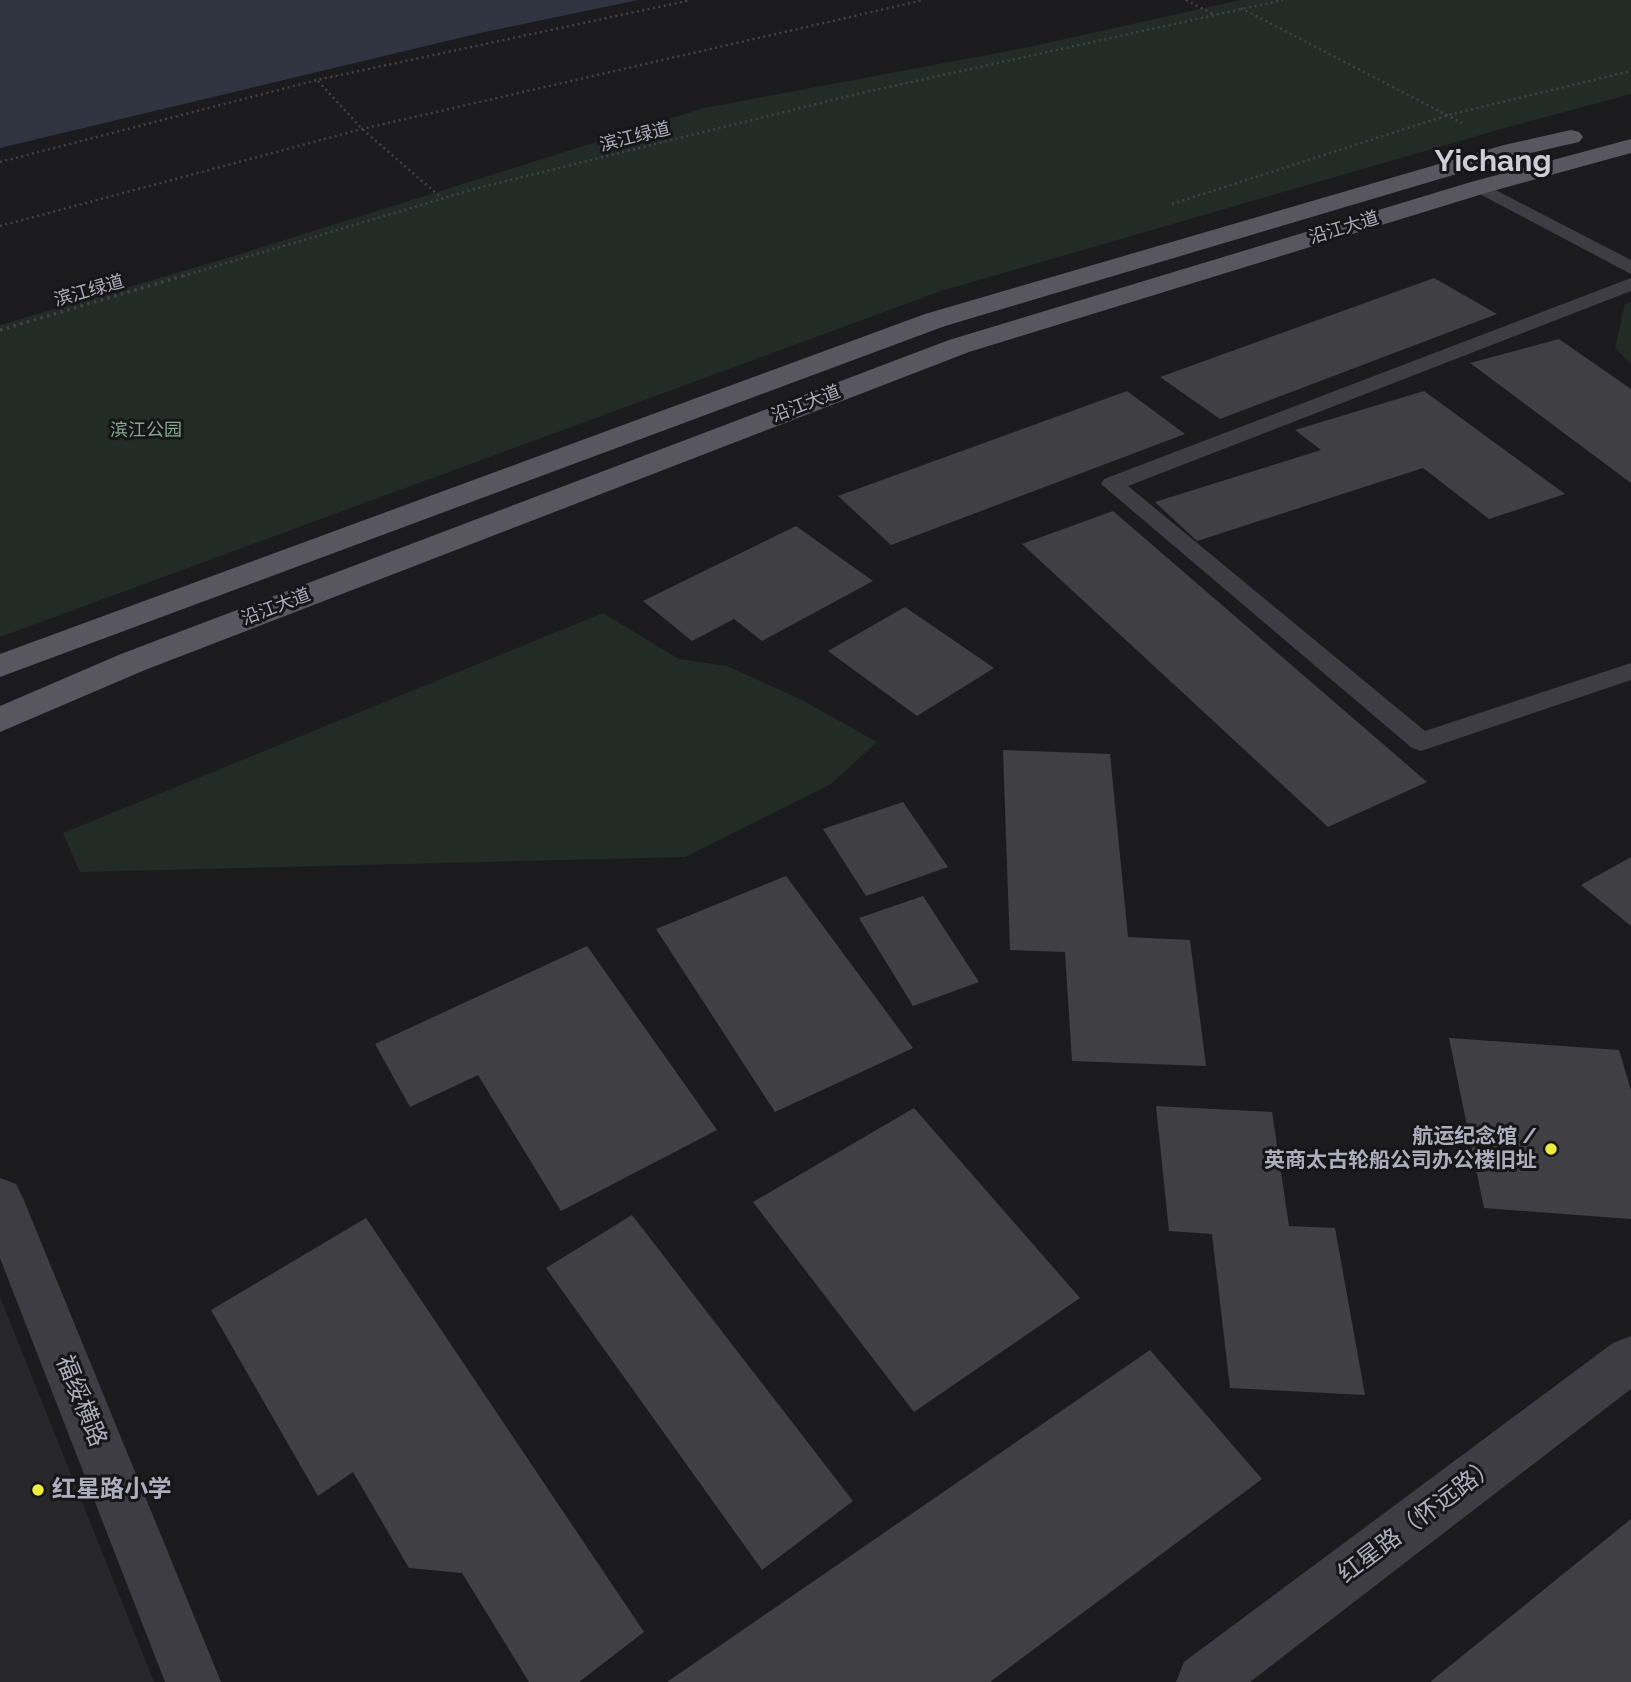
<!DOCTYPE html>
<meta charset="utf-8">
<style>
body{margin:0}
canvas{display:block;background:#1b1a1d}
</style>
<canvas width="1631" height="1682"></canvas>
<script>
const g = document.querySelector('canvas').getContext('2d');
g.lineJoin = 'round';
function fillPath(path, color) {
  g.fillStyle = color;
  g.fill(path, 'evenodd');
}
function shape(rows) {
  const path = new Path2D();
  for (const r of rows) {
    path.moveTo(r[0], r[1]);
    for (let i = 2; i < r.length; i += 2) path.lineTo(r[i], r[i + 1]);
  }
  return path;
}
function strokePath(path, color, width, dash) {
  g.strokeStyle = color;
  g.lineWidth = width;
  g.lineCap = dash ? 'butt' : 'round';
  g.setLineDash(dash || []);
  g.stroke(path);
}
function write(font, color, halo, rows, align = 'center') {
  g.font = font + ' Raleway,"Noto Sans SC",sans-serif';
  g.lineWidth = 6;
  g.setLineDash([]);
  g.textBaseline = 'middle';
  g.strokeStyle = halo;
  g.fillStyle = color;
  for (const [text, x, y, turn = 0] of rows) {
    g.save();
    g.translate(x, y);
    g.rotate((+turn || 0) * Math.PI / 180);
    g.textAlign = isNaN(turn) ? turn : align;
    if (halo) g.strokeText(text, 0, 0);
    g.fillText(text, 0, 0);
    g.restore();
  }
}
const built = shape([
 [0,1297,154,1682,0,1682]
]);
const green = shape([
 [1240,0,1631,0,1631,94,1501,129,941,291,0,637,0,325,234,256,704,108,1024,48],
 [1631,302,1631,364,1615,348,1625,304],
 [603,613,679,659,727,666,800,699,877,742,831,784,685,857,80,872,63,833]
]);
const water = shape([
 [0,0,638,0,480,33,0,148]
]);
const building = shape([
 [1434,278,1497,314,1220,419,1160,377],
 [1559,339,1631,389,1631,483,1470,363],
 [1127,391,1185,434,891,545,838,496],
 [1424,391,1565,494,1489,519,1423,468,1197,541,1155,502,1321,450,1295,430],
 [1113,511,1427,782,1328,827,1022,544],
 [796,526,873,581,762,641,734,619,692,641,643,601],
 [905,607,994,668,917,716,828,651],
 [1003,750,1110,754,1128,937,1190,940,1206,1066,1072,1061,1065,952,1010,950],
 [903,802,948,867,866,896,823,829],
 [1631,857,1631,926,1581,885],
 [786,876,913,1048,775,1112,656,929],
 [923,896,979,982,913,1006,859,918],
 [587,946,717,1130,561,1211,478,1075,410,1107,375,1044],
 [1449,1038,1619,1050,1631,1090,1631,1219,1484,1208],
 [1156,1106,1272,1112,1289,1226,1335,1228,1365,1395,1230,1388,1212,1234,1169,1231],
 [914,1108,1080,1298,914,1412,753,1202],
 [632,1215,853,1501,762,1570,546,1268],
 [366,1218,644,1632,579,1682,529,1682,462,1573,409,1568,353,1472,318,1496,211,1310],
 [1150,1350,1262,1479,990,1682,667,1682],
 [1631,1519,1631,1682,1430,1682]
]);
const pathFar1 = shape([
 [1186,0,1213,14],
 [1241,8,1462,123],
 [318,81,362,129,443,199],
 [0,162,317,80,691,0],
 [1172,204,1448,115,1631,71],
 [0,226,362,129,924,0],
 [183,276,478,188,857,94,1283,0]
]);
const path = shape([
 [0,330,189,274]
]);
const service = shape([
 [1480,182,1631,260,1631,274,1474,191,1471,187,1480,182],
 [1631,278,1631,291,1128,486,1425,731,1631,663,1631,680,1430,748,1421,751,1412,748,1101,484,1104,479,1631,278]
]);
const minor = shape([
 [0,1178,16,1184,23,1198,221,1682,165,1682,0,1258,0,1178]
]);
const tertiary = shape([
 [1631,1336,1631,1389,1250,1682,1176,1682,1184,1662,1613,1343,1631,1336]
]);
const primary = shape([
 [1571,130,1579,132,1583,137,1579,142,1517,156,945,326,0,677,0,654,925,314,1504,145,1571,130],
 [1631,139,1631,153,1489,192,969,352,145,670,0,732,0,706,121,654,949,340,1471,182,1631,139]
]);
const markers = [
 [1551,1149,7,"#efec40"],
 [38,1490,7,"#efec40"]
];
const farStreetnames = [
 ["滨江绿道",635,137,-14],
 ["沿江大道",1344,228,-17],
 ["滨江绿道",89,291,-16],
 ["沿江大道",806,404,-21],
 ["沿江大道",276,607,-21]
];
const farParknames = [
 ["滨江公园",146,431]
];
const poiNames = [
 ["航运纪念馆 /",1537,1137],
 ["英商太古轮船公司办公楼旧址",1537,1161]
];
const nearStreetnames = [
 ["福绥横路",81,1401,68],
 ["红星路（怀远路）",1418,1520,-37]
];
const nearPoinames = [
 ["红星路小学",52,1490]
];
const farTownnames = [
 ["Yichang",1493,162]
];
fillPath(built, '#27262a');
fillPath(green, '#222b26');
fillPath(water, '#303441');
fillPath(building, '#403f44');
strokePath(pathFar1, '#424149', 2.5, [2, 3.5]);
strokePath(path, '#424149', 3.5, [2.5, 4.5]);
fillPath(service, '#3e3d44');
fillPath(minor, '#3e3d44');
fillPath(tertiary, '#3e3d44');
fillPath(primary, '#585760');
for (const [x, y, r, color] of markers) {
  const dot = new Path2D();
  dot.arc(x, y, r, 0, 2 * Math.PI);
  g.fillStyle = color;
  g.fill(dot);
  strokePath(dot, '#161518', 2.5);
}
write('18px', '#adadbc', '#161518', farStreetnames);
write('18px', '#85a691', '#161518', farParknames);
write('bold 21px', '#adadbc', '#161518', poiNames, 'right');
write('24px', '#adadbc', '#161518', nearStreetnames);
write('bold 24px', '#adadbc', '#161518', nearPoinames, 'left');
write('bold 30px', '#cfced8', '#161518', farTownnames);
</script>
